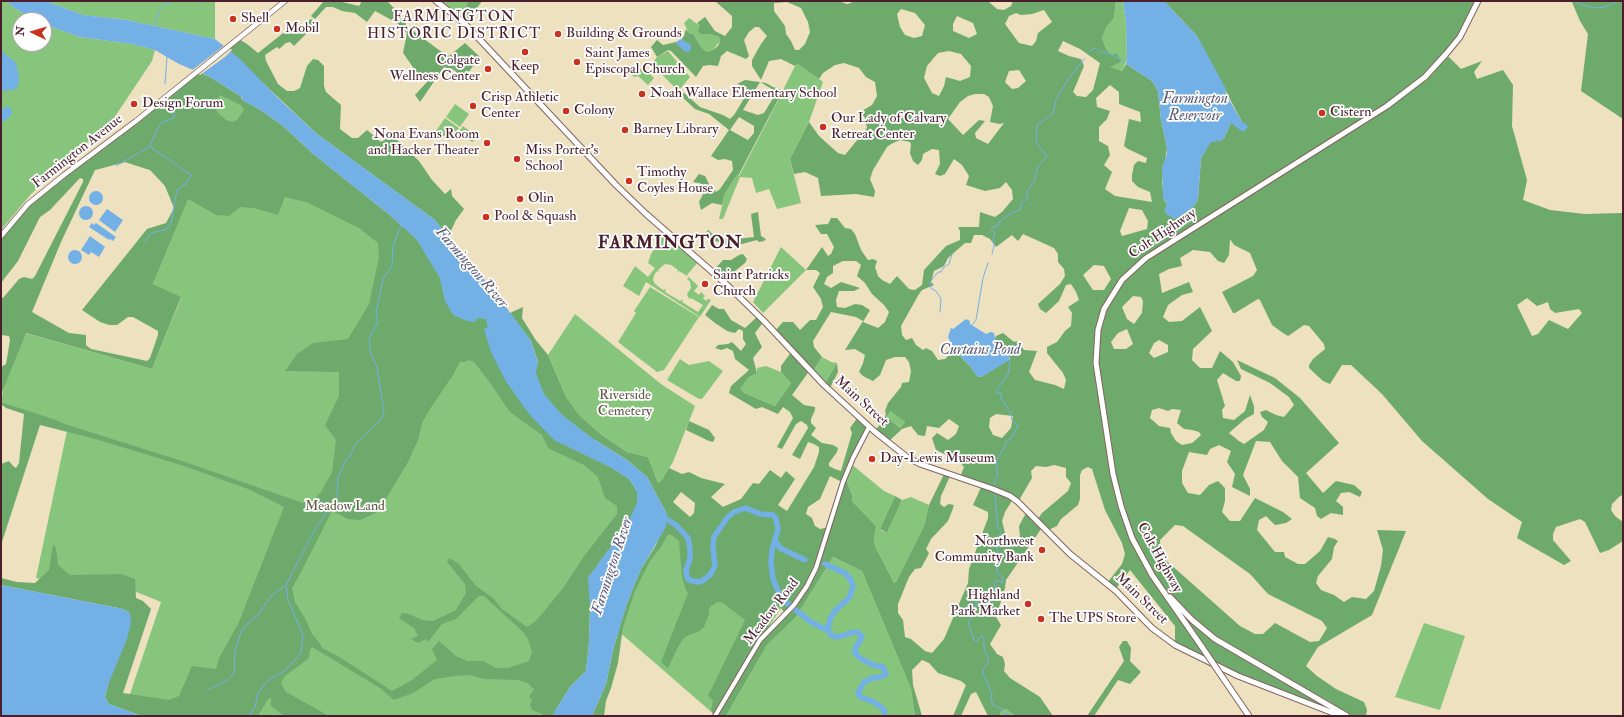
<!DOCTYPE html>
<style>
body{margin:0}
#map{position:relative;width:1624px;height:717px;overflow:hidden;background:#ede1c0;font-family:"IM FELL Double Pica",serif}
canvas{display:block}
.frame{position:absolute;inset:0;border:2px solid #4a1f2b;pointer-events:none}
.north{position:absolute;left:12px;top:12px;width:40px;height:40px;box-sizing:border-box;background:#fff;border:1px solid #b7a5aa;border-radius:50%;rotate:275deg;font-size:11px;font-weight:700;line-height:16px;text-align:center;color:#4a1f2b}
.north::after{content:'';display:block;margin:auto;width:14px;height:18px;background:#c8321e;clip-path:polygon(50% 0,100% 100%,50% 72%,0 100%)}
</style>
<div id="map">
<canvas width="1624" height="717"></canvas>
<div class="frame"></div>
<div class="north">N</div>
</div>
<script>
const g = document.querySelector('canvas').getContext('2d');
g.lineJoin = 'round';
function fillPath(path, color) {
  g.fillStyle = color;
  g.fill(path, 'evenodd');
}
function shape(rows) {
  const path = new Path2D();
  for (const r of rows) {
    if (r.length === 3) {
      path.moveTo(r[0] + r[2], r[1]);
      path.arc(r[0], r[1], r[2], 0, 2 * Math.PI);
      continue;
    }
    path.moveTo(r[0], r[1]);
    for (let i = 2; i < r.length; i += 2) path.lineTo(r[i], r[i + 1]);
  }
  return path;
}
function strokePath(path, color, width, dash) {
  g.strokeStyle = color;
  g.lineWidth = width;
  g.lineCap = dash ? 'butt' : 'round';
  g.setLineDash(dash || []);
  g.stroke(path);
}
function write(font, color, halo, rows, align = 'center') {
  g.font = font + ' "IM FELL Double Pica",serif';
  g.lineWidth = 3.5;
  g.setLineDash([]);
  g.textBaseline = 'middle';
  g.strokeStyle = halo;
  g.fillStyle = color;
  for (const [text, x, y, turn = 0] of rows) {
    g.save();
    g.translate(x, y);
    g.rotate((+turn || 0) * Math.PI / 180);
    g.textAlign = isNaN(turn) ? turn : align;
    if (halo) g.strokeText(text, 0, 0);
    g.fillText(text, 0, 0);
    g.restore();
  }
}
const green = shape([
 [1,1,6,1,16,9,35,20,20,20,20,44,44,44,44,24,79,37,132,44,155,50,152,61,114,118,31,194,1,230],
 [46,1,215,1,215,39,127,20,83,15],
 [436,1,468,1,461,21],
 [1116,1,1123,1,1126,22,1127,59,1122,71,1109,67,1119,63,1106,49,1102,38,1106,26,1114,18],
 [689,18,700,26,700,34,710,34,719,37,720,41,713,50,707,52,702,48,693,34,689,33,684,23],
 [668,51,690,77,681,88,676,89,656,68,654,61,657,57],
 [797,62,823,82,809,122,790,159,801,203,777,209,769,189,756,193,752,178,740,177,723,219,719,219,725,193,737,175,739,176,768,120],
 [643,67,654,78,648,85,638,76,634,77,628,71,630,68,635,74],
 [215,83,256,108,403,227,417,233,629,479,554,716,164,716,128,700,161,602,129,589,62,583,36,578,68,426,1,402,4,386,25,333,152,369,181,298,153,284,189,195,150,170,125,162,95,170],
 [455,104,469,114,460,127,446,117],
 [445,118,459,128,450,141,436,131],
 [463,126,477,137,472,142,459,132],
 [665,231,699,261,687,275,698,286,694,291,699,295,701,292,705,296,703,298,706,301,708,299,711,300,700,317,646,282,639,296,623,286,635,266,648,277,655,268,648,263,651,254],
 [665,264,671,265,678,270,677,273,679,271,689,277,687,280,690,281,691,288,687,294,688,297,690,299,691,298,703,305,698,312,682,302,683,299,680,301,665,292,666,289,663,290,655,284,653,280,654,275,657,271,659,272,658,270],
 [781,247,806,270,763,313,753,302],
 [650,287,699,317,664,370,657,372,618,342,636,313,634,311],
 [575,314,661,384,695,406,673,462,662,480,658,483,648,457,627,452,603,436,580,416,566,397,548,355],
 [822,357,831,362,837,363,824,385,812,373],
 [680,359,689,365,709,361,723,371,702,399,699,399,667,380],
 [766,366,781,372,791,383,775,406,744,393,739,389,748,378,757,373,757,368],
 [892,410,905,422,900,428,886,417],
 [850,463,884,491,895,496,880,529,882,531,887,533,902,500,911,497,929,505,924,526,896,582,894,583,875,546,874,538,876,526,852,501,852,495,845,477],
 [670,531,798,581,750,657,716,716,617,630,638,576],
 [833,557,862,571,911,689,915,716,726,716,767,645,796,617],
 [1424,623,1465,636,1440,710,1395,697],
 [1006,709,1015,716,1000,716,1001,711]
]);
const forest = shape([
 [324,1,338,1,359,6,362,1,387,1,398,12,408,27,439,50,449,56,465,43,480,57,464,78,454,70,444,67,420,102,415,95,427,82,423,76,417,73,403,53,407,33,397,23,375,11,367,22,355,13,342,11,333,7,326,7,315,19,311,16],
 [468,1,482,1,465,24,461,21],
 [715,1,838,1,847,4,851,3,852,1,988,1,997,9,1004,10,1011,6,1013,1,1035,1,1037,2,1037,1,1116,1,1114,18,1106,27,1102,38,1106,49,1111,54,1117,54,1121,60,1119,63,1110,67,1122,71,1126,64,1152,81,1158,91,1161,120,1167,148,1162,182,1164,200,1167,204,1165,211,1181,216,1194,206,1198,199,1201,158,1211,141,1220,141,1224,138,1231,123,1242,122,1197,36,1164,1,1478,1,1446,54,1461,69,1482,61,1474,72,1477,79,1503,70,1513,85,1512,126,1527,180,1523,200,1550,210,1585,214,1623,213,1623,495,1620,496,1612,504,1611,510,1615,516,1623,522,1623,541,1609,550,1600,553,1585,522,1580,519,1556,527,1553,534,1553,540,1571,561,1564,565,1517,538,1522,522,1488,499,1422,441,1382,394,1351,365,1342,365,1330,384,1323,381,1309,368,1309,365,1313,359,1325,349,1324,344,1309,326,1304,325,1288,336,1283,333,1272,325,1260,300,1258,299,1235,313,1233,313,1222,292,1253,276,1257,270,1250,253,1234,245,1230,239,1229,255,1224,263,1218,261,1210,252,1193,250,1180,258,1182,266,1169,269,1159,274,1162,293,1189,282,1193,292,1182,295,1168,305,1163,317,1169,322,1182,321,1200,307,1212,331,1193,349,1192,360,1200,368,1212,368,1220,351,1233,362,1241,376,1240,381,1236,381,1223,373,1217,380,1225,406,1222,410,1223,418,1234,420,1245,411,1250,395,1254,406,1254,414,1245,419,1229,433,1239,441,1244,444,1264,430,1268,422,1262,417,1260,412,1266,410,1276,415,1284,417,1294,405,1289,397,1270,383,1241,369,1237,360,1275,378,1300,398,1339,443,1306,473,1323,493,1336,481,1354,485,1362,492,1360,497,1349,492,1341,493,1336,501,1343,507,1343,515,1331,513,1321,519,1317,516,1315,508,1300,498,1298,477,1282,461,1270,442,1256,441,1243,475,1250,489,1250,496,1232,487,1235,474,1227,462,1231,451,1219,445,1210,449,1207,455,1189,452,1182,471,1182,483,1188,493,1200,495,1209,485,1218,481,1225,488,1225,501,1222,512,1230,521,1240,521,1255,498,1283,512,1292,519,1286,523,1275,525,1266,516,1259,520,1257,530,1275,552,1284,552,1285,557,1298,564,1305,564,1320,551,1328,537,1335,539,1338,541,1334,547,1332,559,1318,576,1316,583,1321,590,1334,595,1344,602,1352,597,1366,599,1374,591,1381,566,1383,550,1377,530,1406,531,1372,615,1318,647,1306,666,1317,676,1336,689,1364,702,1367,710,1366,716,1341,716,1254,683,1175,645,1175,626,1130,570,1115,590,1107,583,1122,564,1125,554,1122,543,1105,510,1092,469,1088,467,1082,470,1080,475,1080,499,1078,505,1061,519,1057,526,1046,531,1041,529,1006,580,1005,588,996,617,1001,625,990,644,997,654,1003,657,1005,664,1004,671,1010,678,1040,697,1053,716,1015,716,1006,709,1001,711,1000,716,988,716,976,692,971,694,961,716,953,716,966,685,961,681,938,673,929,663,922,660,912,670,913,685,922,716,915,716,911,689,862,571,833,557,796,617,767,645,726,716,714,716,711,710,713,700,708,696,745,620,723,603,718,602,711,606,709,609,709,614,704,627,698,632,691,634,684,638,678,647,668,668,661,662,688,593,686,590,682,577,679,541,670,534,667,536,661,547,650,561,635,591,623,627,618,663,611,688,606,701,604,716,592,716,606,684,614,646,628,601,641,569,656,545,667,514,647,477,627,460,592,438,562,415,544,394,535,373,538,362,531,341,510,313,523,307,522,318,535,339,548,355,566,397,580,416,603,436,627,452,648,457,658,483,662,480,669,468,682,474,689,472,701,478,725,484,711,497,723,507,741,499,753,483,759,484,770,470,781,478,786,471,795,479,778,505,787,511,814,467,819,452,819,447,814,444,808,442,800,459,792,455,808,428,807,425,801,421,796,424,782,449,777,447,793,418,790,412,783,407,778,414,762,407,756,409,729,393,731,386,749,370,735,359,733,351,727,348,721,350,715,348,718,345,728,344,732,342,741,351,746,344,743,339,743,331,739,329,735,333,727,331,715,323,705,315,712,305,719,309,724,309,731,320,745,328,758,316,764,321,755,333,762,347,753,358,757,373,748,378,740,389,744,393,775,406,791,383,781,372,781,366,792,351,774,332,783,322,793,322,800,330,810,320,816,320,823,307,821,299,813,287,820,273,816,270,806,270,822,247,828,256,831,254,834,247,827,234,821,234,815,225,828,224,831,218,837,218,845,228,851,229,855,234,861,250,868,260,873,259,877,261,875,267,878,276,882,280,890,284,897,276,909,289,915,290,922,285,924,270,946,246,960,240,960,231,958,227,979,227,980,212,995,217,1002,212,1013,199,1012,190,1006,182,1000,188,985,191,966,185,969,176,962,165,954,159,945,174,940,176,935,174,940,164,939,150,932,149,923,154,922,160,918,165,913,161,910,153,911,145,910,142,900,140,891,144,887,147,873,170,870,179,875,191,874,197,856,194,821,196,818,178,805,172,794,174,790,159,809,122,819,136,838,153,845,155,867,128,865,118,862,114,862,111,872,105,877,96,875,82,866,77,859,68,844,63,835,65,823,73,819,79,797,63,795,66,781,59,769,61,761,80,752,66,752,60,761,44,767,36,759,27,755,27,749,32,744,40,749,56,746,59,727,51,721,56,718,66,709,65,703,66,696,77,671,51,668,50,657,57,651,47,657,40,663,45,676,42,677,44,683,39,681,39,684,36,686,29,689,33,693,34,702,48,707,52,713,50,718,46,720,41,719,37,710,34,700,34,698,30,700,26,697,23,705,17,715,31,725,36,732,27,732,16],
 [787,2,801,8,808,22,810,32,805,44,799,50,795,50,791,41,786,34,785,26,774,11,774,3],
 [901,9,915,13,925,25,922,36,914,38,905,35,900,27,897,14],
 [1044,10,1052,22,1038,33,1036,41,1032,46,1019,43,1005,24,1009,16,1016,13,1021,15,1032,14],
 [957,16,973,23,977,34,969,38,953,31,953,24],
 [1063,41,1080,49,1100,63,1093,90,1086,97,1077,96,1073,92,1084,66,1081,59,1069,56,1058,51],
 [949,51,961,54,971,66,970,77,960,81,946,77,944,86,939,96,932,93,924,78,927,66,938,53],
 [1019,70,1026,81,1018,88,1012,89,1005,82,1009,71],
 [1110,85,1119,92,1119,104,1140,112,1141,122,1129,119,1124,146,1128,149,1147,158,1146,163,1138,161,1134,165,1132,175,1132,181,1138,187,1150,192,1152,202,1115,196,1105,189,1112,172,1104,165,1110,155,1108,146,1099,141,1099,127,1107,119,1110,111,1097,107,1096,98],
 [975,94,984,94,989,97,993,106,990,122,1000,124,1004,123,988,144,976,138,975,133,985,121,979,120,963,135,948,119,960,102,968,96],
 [1129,208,1142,210,1148,221,1147,229,1122,236,1120,231],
 [1023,234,1054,248,1058,254,1058,262,1064,269,1065,276,1060,284,1038,304,1040,309,1046,313,1059,301,1066,285,1071,284,1076,292,1079,300,1068,307,1072,313,1071,326,1065,331,1057,342,1047,347,1047,353,1063,373,1066,380,1064,389,1055,385,1035,380,1029,372,1037,351,1024,350,1017,341,1014,342,1003,333,996,336,995,339,997,344,1007,351,1010,359,981,377,977,376,970,366,954,350,945,359,938,360,932,351,926,348,923,350,916,345,912,338,906,340,902,335,901,326,919,294,922,290,934,285,931,282,934,271,944,266,948,258,965,243,971,243,974,235,982,235,990,239,996,247,1012,235,1018,241],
 [843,261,856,261,861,265,857,276,865,283,872,294,884,305,889,312,885,322,878,328,863,322,870,310,862,305,855,304,845,308,837,307,836,300,839,291,854,291,860,288,841,282,831,288,824,284,827,277,833,273,833,266],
 [1094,265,1104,266,1111,279,1104,290,1093,290,1083,275],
 [1133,296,1141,297,1143,301,1142,313,1134,324,1127,319,1122,307],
 [1527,298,1537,306,1548,302,1550,309,1555,313,1579,309,1582,313,1568,329,1549,320,1538,334,1532,336,1517,305],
 [831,312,856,317,863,321,845,350,855,349,865,355,863,363,859,372,863,376,873,381,880,375,886,360,895,357,905,357,909,362,911,371,909,382,902,383,901,387,888,403,885,411,886,414,883,422,874,431,888,442,902,429,911,426,918,435,925,436,927,426,939,428,949,419,959,426,956,434,948,440,937,433,932,438,936,450,959,461,964,467,960,477,982,485,973,505,988,512,988,518,969,569,968,583,944,639,932,653,925,651,911,639,905,637,903,620,898,613,898,604,909,577,915,569,921,568,925,561,929,553,926,549,931,539,948,521,952,511,954,505,949,504,944,507,940,504,941,496,951,474,945,472,929,505,924,526,896,582,894,583,875,546,874,538,876,526,852,501,852,495,845,477,869,427,858,417,850,428,852,433,841,471,835,469,829,466,829,463,837,452,838,448,833,445,822,443,811,435,816,428,811,423,811,419,815,410,815,407,804,405,792,395,810,370,812,373,822,357,814,347,813,341],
 [1127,329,1133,344,1126,349,1114,349,1111,342,1118,333],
 [1159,340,1168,345,1168,352,1154,358,1149,353,1154,343],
 [1159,408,1168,411,1172,409,1181,410,1177,423,1184,429,1192,430,1199,432,1201,435,1199,437,1192,443,1182,445,1176,441,1171,433,1170,428,1159,426,1150,418,1152,410],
 [891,411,905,422,900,428,886,417],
 [996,414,1013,416,1011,428,1002,438,993,435,989,427,990,418],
 [1054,465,1066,468,1066,477,1071,483,1068,491,1042,513,1037,520,1027,511,1019,526,1020,536,1016,546,1011,545,1007,541,1002,521,1005,512,1013,499,1018,502,1032,478,1031,471,1036,466,1046,467],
 [830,476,842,482,829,527,820,529,815,526,812,518,806,514,808,507,820,499],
 [681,492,695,503,694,513,690,517,673,502],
 [1175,525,1183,526,1250,574,1268,594,1322,621,1327,628,1319,641,1310,642,1275,623,1263,634,1255,634,1240,626,1161,556,1160,540],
 [777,607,780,607,785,613,769,629,767,622],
 [1569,1,1623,1,1623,119,1581,91,1588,34,1580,21,1572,2],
 [311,19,316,24,294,46,290,42,286,43,279,49,277,47,265,55,266,61,278,84,287,91,294,91,300,88,307,66,313,59,318,60,324,66,324,86,326,92,341,105,340,129,352,138,358,138,367,130,381,142,389,137,395,138,419,161,432,180,445,194,451,189,452,196,464,209,456,220,448,237,435,220,317,134,227,49,239,39,247,44,258,53,292,26,297,25,301,28],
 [198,72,210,77,237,94,241,96,242,100,259,109,282,125,312,153,391,216,417,240,440,278,445,301,467,321,474,321,479,318,486,319,488,327,554,440,610,467,629,479,637,491,637,506,629,524,603,557,588,578,590,606,589,643,586,671,570,687,552,716,542,716,542,714,532,710,530,705,532,700,529,696,534,690,528,683,518,680,484,679,470,675,455,676,435,679,413,693,394,700,380,688,312,647,310,650,309,658,285,676,281,683,286,692,329,716,284,716,271,706,271,698,268,699,258,716,142,716,109,704,105,697,108,685,130,613,123,609,1,585,1,578,17,582,35,583,49,570,53,544,56,548,58,565,70,575,121,574,135,579,136,598,143,601,151,609,123,693,169,700,179,696,192,666,216,669,219,658,239,622,284,507,248,489,184,466,99,440,40,425,1,545,1,464,9,461,13,466,16,468,19,463,24,414,6,408,1,404,1,402,53,419,68,425,185,462,303,503,314,500,321,492,332,472,336,440,325,425,339,396,339,372,285,371,297,354,313,343,348,339,369,304,379,257,378,243,359,228,306,202,285,197,278,215,254,208,240,207,229,216,216,215,188,199,153,284,181,297,152,369,26,333,1,395,1,367,6,364,10,340,9,336,1,335,1,296,3,298,19,279,24,277,32,279,35,276,83,182,83,179,80,178,50,210,40,217,18,261,1,283,1,236,28,204],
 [220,95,242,106,244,110,237,120,232,122,226,120,218,113,214,106],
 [125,162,150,170,165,186,174,208,166,223,147,229,82,310,100,322,109,325,117,325,128,317,133,317,158,331,158,335,150,358,147,361,91,349,86,345,86,335,69,333,32,312,61,242,95,170],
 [468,360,474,362,488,380,510,412,542,435,548,448,584,465,598,477,605,498,617,506,617,514,584,556,564,587,536,621,527,627,502,609,493,598,476,586,458,563,449,558,447,562,465,584,466,593,456,610,433,621,422,620,409,614,402,613,399,618,414,628,418,636,411,639,418,643,426,639,428,642,442,624,456,619,479,596,484,596,523,632,528,639,532,652,529,661,508,668,496,668,483,661,467,661,456,656,439,641,432,649,437,660,412,680,392,691,338,656,322,648,319,642,312,634,305,618,295,602,292,588,299,576,332,511,348,519,360,520,378,512,408,462,418,440,422,423,430,409,453,375,460,362,465,362],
 [745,80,766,83,773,87,783,90,738,176,737,175,725,193,722,205,712,203,701,210,699,202,707,186,699,183,693,182,699,174,705,176,709,184,716,192,720,189,733,170,732,161,725,159,718,160,711,156,729,130,709,114,695,109,680,95,684,93,700,107,723,115,730,119,734,115,745,97,747,87,737,84],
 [760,82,775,91,775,95,764,113,758,115,743,110],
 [739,117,754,126,754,133,748,140,730,130],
 [758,212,761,236,766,239,764,241,759,242,757,240,742,244,728,245,721,242,714,241,706,233,708,230,717,238,728,240,754,237,751,214],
 [743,254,747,259,745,263,730,275,725,283,712,272,723,260,731,260,739,255],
 [837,363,838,372,829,390,824,385],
 [689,421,709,430,715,438,713,442,709,441,686,430],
 [895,496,902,500,887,533,880,529],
 [1123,641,1127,641,1131,648,1130,661,1141,672,1130,684,1118,680,1094,716,1087,716,1124,661,1119,647]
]);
const water = shape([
 [6,1,46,1,83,15,127,20,215,39,239,58,278,98,317,134,435,220,463,255,489,285,491,292,494,292,500,299,531,341,538,363,536,373,544,394,562,415,592,438,627,460,647,477,667,514,666,527,641,569,628,601,614,646,606,684,592,716,552,716,570,687,586,671,589,643,590,606,588,578,603,557,626,527,637,503,637,491,629,479,610,467,554,440,529,414,505,380,491,352,484,329,488,327,486,319,479,318,476,319,476,322,467,321,453,315,445,301,440,278,417,240,391,216,312,153,282,125,259,109,242,100,242,97,210,77,179,64,155,50,132,44,79,37,44,24,44,20,35,20,16,9],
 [1123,1,1164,1,1197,36,1225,87,1226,94,1242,122,1246,124,1248,127,1243,132,1231,123,1224,138,1220,141,1211,142,1201,158,1198,199,1194,206,1181,216,1174,219,1166,214,1165,211,1167,204,1163,198,1162,167,1167,154,1167,148,1161,120,1158,91,1152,81,1126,64,1127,59,1126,22],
 [681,39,691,45,691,49,689,52,684,51,677,44,676,42],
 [1,51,3,52,16,63,19,76,18,87,12,90,1,91],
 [7,106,12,110,11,116,1,123,1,111],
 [96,198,7],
 [86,213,7],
 [107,209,123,220,115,232,99,220],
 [92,223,94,225,96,223,116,237,113,241,110,239,109,240,89,227],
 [90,236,105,247,99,257,91,252,89,255,81,250],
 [75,257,7],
 [966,319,970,321,970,324,986,334,991,332,994,333,996,342,1003,345,1010,356,1008,361,981,377,977,376,970,366,954,350,948,337,951,328,953,329],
 [1,585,123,609,130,613,131,623,127,639,108,685,105,697,109,704,142,716,1,716]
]);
const pier = shape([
 [225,45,232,50,225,57,200,75,191,71]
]);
const stream = shape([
 [199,1,201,3,203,1],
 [1573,1,1582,5,1597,8,1605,7,1617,1],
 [155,26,160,9,166,3,169,5,169,1],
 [1090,51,1095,48,1097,49],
 [1100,51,1113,55,1125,62],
 [165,84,167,57],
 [116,166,149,147,161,123,174,118,175,112,174,109],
 [145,242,151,233,167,229,171,223,177,190,186,184,191,175,149,146],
 [992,254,994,246,993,239,995,233,991,230,993,227,998,226,1000,221,1011,213,1020,210,1021,203,1028,198,1027,192,1034,182,1038,166,1047,157,1036,142,1037,125,1053,114,1056,100,1061,91,1069,78,1085,58],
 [940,312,941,299,936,291,931,288,930,282,938,272,941,272,943,268,949,264,952,254],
 [972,325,976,320,983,278,988,263],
 [995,485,995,479,998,476,996,461,1004,448,1006,441,1011,439,1018,426,1012,421,1011,413,1001,398,1001,393,996,393,996,391,1008,374,1010,365,1009,360],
 [995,495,998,528,1001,532,998,539,997,573,1002,576,1003,583,996,580,991,599,984,601,977,599,976,601,976,607,973,608,971,619,968,622,974,640,977,641,981,636,984,638,984,648,989,661,983,670,983,673,992,694,991,698,993,705,1002,709,1004,713,1010,716],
 [207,690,228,680,234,673,235,651,241,632,249,622,258,615,271,596,285,586],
 [249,716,255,707,258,693,269,679,285,671,301,653,303,635,288,600,286,585,316,527,337,497,338,478,346,459,350,456,354,446,359,440,379,422,384,413,377,367,371,355,369,339,378,322,376,313,381,289,384,277,392,266,393,246,401,225]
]);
const river = shape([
 [661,516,676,525,688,538,690,549,690,559,686,570,687,577,689,580,698,582,702,581,710,575,715,566,713,547,714,537,727,518,734,512,746,508,760,514,773,515,776,519,778,529,772,550,771,563,773,579,778,591,783,600,811,622,829,631,832,636,838,637,854,632,859,633,862,637,855,649,855,653,860,658,873,665,883,667,886,674,881,677,873,678,864,682,858,693,860,697,874,702,881,707,885,712,884,716],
 [775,540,780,548,805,560],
 [825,564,845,573,851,580,853,587,849,598,835,611,831,617,827,630]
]);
const secondary = shape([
 [715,716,760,640,794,605,807,586,816,568,843,482,853,458,869,427]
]);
const primary = shape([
 [1,236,28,204,64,175,136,121,285,1]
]);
const highway = shape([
 [436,1,465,24,483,43,616,185,645,213,725,283,764,321,824,385,874,431,898,450,907,457,920,464,993,489,1010,496,1018,502,1070,554,1116,591,1152,628,1175,645,1238,676,1341,716],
 [1170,597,1192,620,1215,639,1347,716],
 [1202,647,1152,575,1132,538,1121,506,1113,474,1096,363,1098,330,1104,309,1122,280,1146,258,1387,106,1425,77,1446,54,1460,37,1478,1],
 [1223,678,1249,716]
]);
const highwayBridge = shape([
 [1202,647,1223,678]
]);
const markers = [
 [233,19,4,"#c8321e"],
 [277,29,4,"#c8321e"],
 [558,34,4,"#c8321e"],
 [525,52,4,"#c8321e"],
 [577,62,4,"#c8321e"],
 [488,69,4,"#c8321e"],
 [642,94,4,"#c8321e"],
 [134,104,4,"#c8321e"],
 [473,106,4,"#c8321e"],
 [566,111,4,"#c8321e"],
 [1322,113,4,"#c8321e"],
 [823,127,4,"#c8321e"],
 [625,130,4,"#c8321e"],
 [487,143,4,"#c8321e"],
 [517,159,4,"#c8321e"],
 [629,181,4,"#c8321e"],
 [520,199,4,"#c8321e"],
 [486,217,4,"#c8321e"],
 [705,284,4,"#c8321e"],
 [872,459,4,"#c8321e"],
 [1042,550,4,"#c8321e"],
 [1028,604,4,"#c8321e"],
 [1041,619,4,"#c8321e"]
];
const poiNames = [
 ["Shell",241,19],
 ["Mobil",285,29],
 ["Building & Grounds",566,34],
 ["Saint James",585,54],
 ["Episcopal Church",585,70],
 ["Colgate",480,61,"right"],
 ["Wellness Center",480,77,"right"],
 ["Keep",525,67,"center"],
 ["Noah Wallace Elementary School",650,94],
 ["Crisp Athletic",481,98],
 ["Center",481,114],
 ["Design Forum",142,104],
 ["Colony",574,111],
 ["Cistern",1330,113],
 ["Our Lady of Calvary",831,119],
 ["Retreat Center",831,135],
 ["Barney Library",633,130],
 ["Nona Evans Room",479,135,"right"],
 ["and Hacker Theater",479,151,"right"],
 ["Miss Porter's",525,151],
 ["School",525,167],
 ["Timothy",637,173],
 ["Coyles House",637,189],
 ["Olin",528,199],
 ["Pool & Squash",494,217],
 ["Saint Patricks",713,276],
 ["Church",713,292],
 ["Day-Lewis Museum",880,459],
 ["Northwest",1034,542,"right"],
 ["Community Bank",1034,558,"right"],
 ["Highland",1020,596,"right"],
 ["Park Market",1020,612,"right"],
 ["The UPS Store",1049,619]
];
const streetNames = [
 ["Farmington Avenue",78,152,-38],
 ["Colt Highway",1163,234,-34],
 ["Main Street",861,402,42],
 ["Colt Highway",1159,558,61],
 ["Main Street",1141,599,44],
 ["Meadow Road",772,612,-52]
];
const parkNames = [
 ["Riverside",625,396],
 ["Cemetery",625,412],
 ["Meadow Land",345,507]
];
const neighbourhoodNames = [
 ["FARMINGTON",454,18],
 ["HISTORIC DISTRICT",454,35]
];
const waterNames = [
 ["Farmington",1195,100],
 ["Reservoir",1195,117],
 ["Farmington River",471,268,49],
 ["Curtains Pond",980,351],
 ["Farmington River",613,566,-72]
];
const districtNames = [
 ["FARMINGTON",670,244]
];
fillPath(green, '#88c57c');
fillPath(forest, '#6eaa6c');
fillPath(water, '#73b0e5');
fillPath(pier, '#ede1c0');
strokePath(stream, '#73b0e5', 1);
strokePath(river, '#73b0e5', 5.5);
strokePath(secondary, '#83635f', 6);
strokePath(primary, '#83635f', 6);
strokePath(highway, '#83635f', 7);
strokePath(secondary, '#fff', 4);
strokePath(primary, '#fff', 4.5);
strokePath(highway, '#fff', 5);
strokePath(highwayBridge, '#83635f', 7, []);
strokePath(highwayBridge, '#fff', 5);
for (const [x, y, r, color] of markers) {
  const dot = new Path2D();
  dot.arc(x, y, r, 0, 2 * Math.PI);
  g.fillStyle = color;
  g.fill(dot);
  strokePath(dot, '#fff', 1.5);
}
write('14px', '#4a1f2b', '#fff', poiNames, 'left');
write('14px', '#4a1f2b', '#fff', streetNames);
write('14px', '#605947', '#fff', parkNames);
g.letterSpacing = '1px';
write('15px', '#4a1f2b', '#fff', neighbourhoodNames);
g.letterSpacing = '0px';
write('italic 15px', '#5a5975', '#fff', waterNames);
g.letterSpacing = '1px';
write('bold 18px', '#4a1f2b', '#fff', districtNames);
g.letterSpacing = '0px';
</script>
